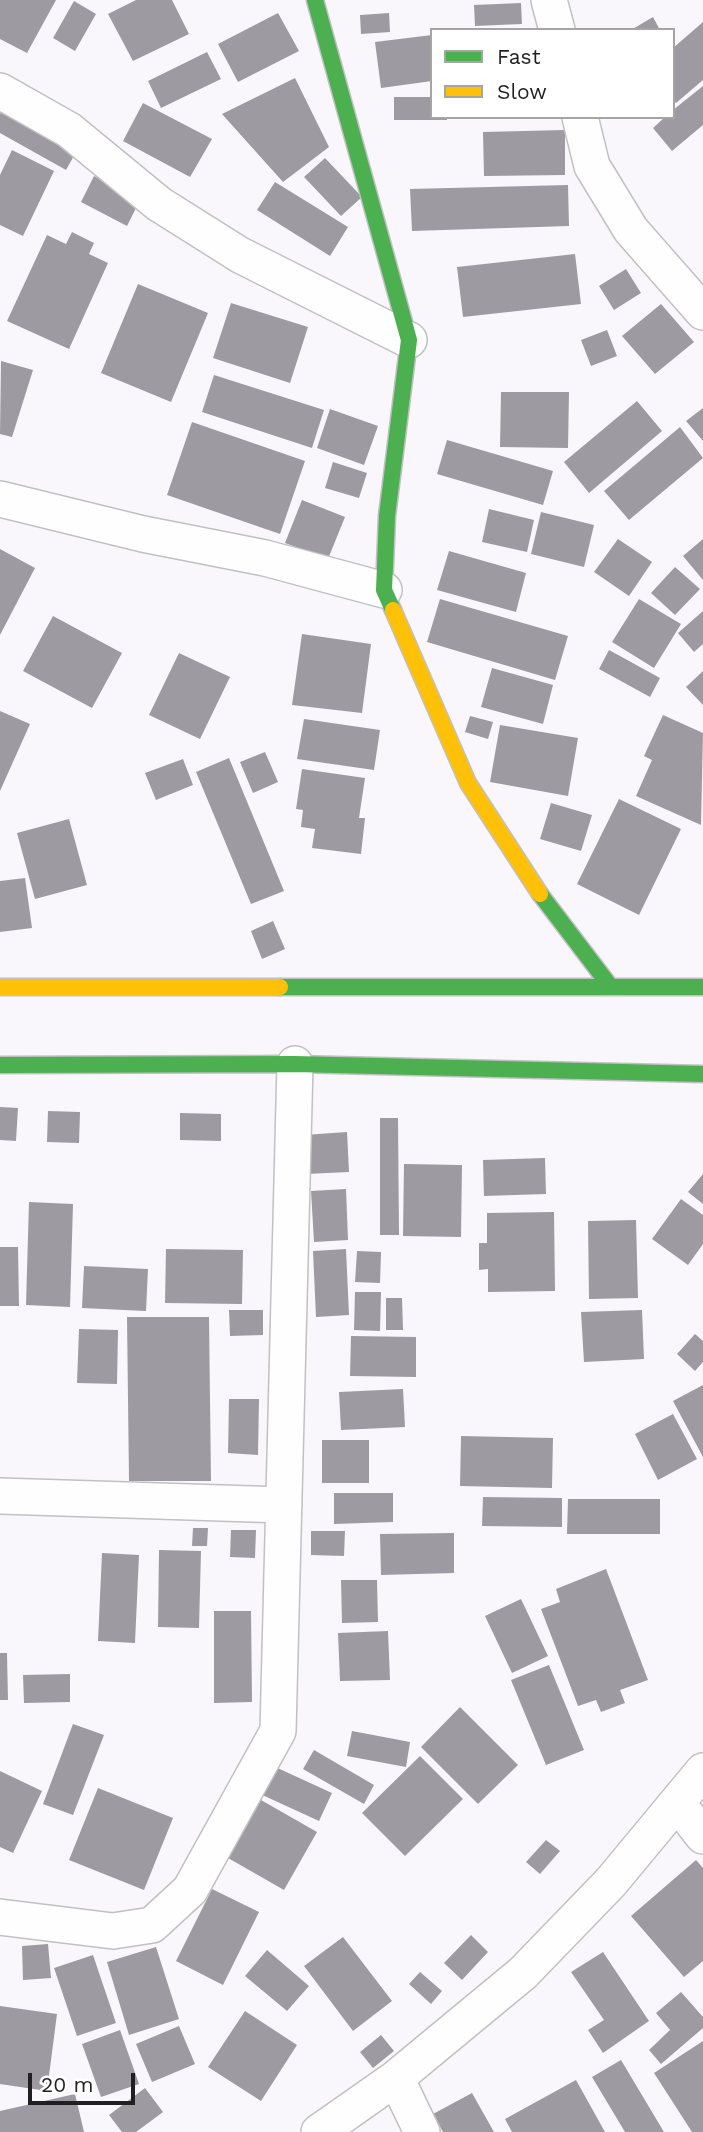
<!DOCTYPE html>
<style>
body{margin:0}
#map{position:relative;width:703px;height:2132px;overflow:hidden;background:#f9f7fb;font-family:"Work Sans",sans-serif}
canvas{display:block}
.legend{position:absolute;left:430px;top:28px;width:245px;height:91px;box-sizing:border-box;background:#fff;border:2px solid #a6a5a6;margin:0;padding:9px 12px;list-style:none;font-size:21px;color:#201f21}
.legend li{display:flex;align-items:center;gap:14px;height:35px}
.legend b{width:35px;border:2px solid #a6a5a6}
.scale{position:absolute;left:28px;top:2073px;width:107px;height:32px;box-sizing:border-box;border:4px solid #201f21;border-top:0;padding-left:9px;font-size:21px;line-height:24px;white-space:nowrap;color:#201f21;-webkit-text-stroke:5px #fff;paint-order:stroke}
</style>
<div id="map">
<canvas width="703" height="2132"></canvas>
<ul class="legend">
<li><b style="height:9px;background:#4caf50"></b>Fast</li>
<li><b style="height:9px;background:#ffc107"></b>Slow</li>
</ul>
<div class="scale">20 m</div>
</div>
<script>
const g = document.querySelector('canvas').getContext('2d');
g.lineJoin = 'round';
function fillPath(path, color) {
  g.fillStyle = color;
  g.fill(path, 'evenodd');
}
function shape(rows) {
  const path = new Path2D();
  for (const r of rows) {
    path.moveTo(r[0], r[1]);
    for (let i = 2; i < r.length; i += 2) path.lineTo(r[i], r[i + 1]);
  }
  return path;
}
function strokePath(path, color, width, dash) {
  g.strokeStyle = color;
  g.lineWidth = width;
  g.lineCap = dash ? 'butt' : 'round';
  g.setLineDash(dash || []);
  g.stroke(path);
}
const building = shape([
 [0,0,56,0,27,53,0,39],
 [136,0,172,0,189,34,133,61,108,14],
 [74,1,96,14,75,51,53,38],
 [521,3,522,24,475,26,474,5],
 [278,13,299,51,238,82,218,44],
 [389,13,390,32,361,34,360,15],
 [653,17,660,30,631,30],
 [703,22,703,80,676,103,673,100,673,48],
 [432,35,432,81,381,88,375,42],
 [207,52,221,79,161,108,148,81],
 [295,78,329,147,283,182,222,114],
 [703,86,703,125,672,151,653,128,665,117,673,117,673,110],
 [394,97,432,97,432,117,447,117,447,120,394,120],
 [143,103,212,139,190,177,123,141],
 [6,104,80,145,66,170,0,133,0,114],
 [565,130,565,175,484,176,483,132],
 [12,150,54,171,23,236,0,225,0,175],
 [325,158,362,197,341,216,304,177],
 [94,176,140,200,127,226,81,202],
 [275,182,348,227,330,256,257,210],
 [568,185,569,226,412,231,410,189],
 [72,232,94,243,89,254,108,263,69,349,7,321,47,235,66,244],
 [575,254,581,304,463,317,457,267],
 [626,269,641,293,614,310,599,286],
 [138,284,208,313,171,402,101,373],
 [231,303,308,327,290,383,213,358],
 [661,304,694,342,655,374,622,336],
 [607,330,617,356,591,366,581,340],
 [1,361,33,370,12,437,0,434],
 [214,375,324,410,312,448,202,412],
 [501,392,569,392,568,448,500,447],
 [637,401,662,431,589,493,564,462],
 [703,408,703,441,686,421],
 [330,409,378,426,364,465,317,448],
 [192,422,305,461,280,534,167,495],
 [680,427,703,458,629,520,604,491],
 [447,440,553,471,543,505,437,474],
 [333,462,367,473,359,498,325,488],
 [302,500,345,517,328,559,285,543],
 [489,509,534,520,527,552,482,542],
 [541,512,594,525,584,567,531,554],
 [618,539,652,562,629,596,594,572],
 [703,539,703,580,683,556],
 [0,549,35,568,0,635],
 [449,551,526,573,516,612,437,590],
 [675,567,700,589,675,615,651,593],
 [440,599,568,636,555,680,427,642],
 [639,599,681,624,654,668,612,642],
 [703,611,703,644,694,652,678,633],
 [53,616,122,653,92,708,23,671],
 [302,634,371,644,362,713,292,705],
 [609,650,660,678,650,697,599,669],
 [179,653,230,677,200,739,149,715],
 [492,668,553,685,543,724,481,707],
 [703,671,703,705,686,687],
 [0,711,30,724,0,791],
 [663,715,703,733,701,825,636,796,652,760,644,756],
 [470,716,493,722,488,739,465,732],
 [304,719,380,730,374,770,297,759],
 [500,725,578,738,568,796,490,782],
 [265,752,278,782,253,793,240,762],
 [229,758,284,891,251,904,196,772],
 [183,759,193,785,156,800,145,773],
 [302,769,365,778,359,818,365,818,361,854,312,848,315,829,301,827,303,810,296,809],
 [619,799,681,829,639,915,577,884],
 [551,803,592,815,581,851,540,839],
 [69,819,87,885,35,899,17,833],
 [25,878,32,928,0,932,0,881],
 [273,921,285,949,262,959,251,931],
 [0,1107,18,1108,16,1141,0,1140],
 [48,1111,80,1112,79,1143,47,1142],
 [180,1113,221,1114,221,1141,180,1140],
 [380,1118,398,1118,399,1235,380,1235],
 [347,1132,349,1172,306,1174,304,1135],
 [545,1158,546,1194,484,1196,483,1160],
 [404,1164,462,1165,461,1237,403,1236],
 [703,1174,703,1204,688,1192],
 [346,1189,348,1240,314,1242,311,1191],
 [681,1199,703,1215,703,1244,688,1265,652,1239],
 [29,1202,73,1204,70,1307,26,1305],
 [554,1212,555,1291,488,1292,488,1269,479,1270,479,1243,487,1243,487,1213],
 [636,1220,638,1298,589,1299,588,1221],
 [0,1247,18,1247,19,1306,0,1306],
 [166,1249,243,1250,242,1304,165,1303],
 [346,1249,349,1315,316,1317,313,1251],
 [357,1251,381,1252,380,1283,355,1282],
 [84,1266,148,1269,146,1311,82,1308],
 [355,1292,381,1292,380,1331,354,1330],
 [386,1298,402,1298,403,1330,386,1330],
 [229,1310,263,1310,263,1335,230,1336],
 [642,1310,644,1359,584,1362,581,1312],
 [127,1317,209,1317,211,1481,129,1481],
 [79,1329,118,1330,117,1384,77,1383],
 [695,1334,703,1341,703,1362,695,1371,677,1354],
 [351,1336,416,1337,416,1377,350,1376],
 [703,1385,703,1457,673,1401],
 [403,1389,405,1427,341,1430,339,1392],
 [229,1399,259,1399,258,1455,228,1453],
 [673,1414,697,1459,658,1480,635,1434],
 [461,1436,553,1438,552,1488,460,1486],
 [322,1440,369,1440,369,1483,322,1483],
 [334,1493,393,1493,393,1522,334,1524],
 [483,1497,562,1498,562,1527,482,1526],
 [568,1499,660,1499,660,1534,567,1534],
 [193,1528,208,1528,207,1546,192,1546],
 [231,1530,256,1530,255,1558,230,1557],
 [311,1531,345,1531,344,1556,311,1555],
 [454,1533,454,1573,381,1575,380,1534],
 [159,1550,201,1551,199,1628,158,1627],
 [102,1553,139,1555,135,1643,98,1641],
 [606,1569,648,1680,620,1690,625,1703,601,1712,596,1700,578,1706,541,1609,560,1602,556,1589],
 [341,1580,377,1580,378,1622,342,1623],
 [521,1599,548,1656,512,1673,485,1616],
 [214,1611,251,1611,252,1702,214,1703],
 [388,1631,390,1680,340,1681,338,1633],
 [0,1653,7,1653,8,1700,0,1700],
 [549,1665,584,1750,546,1765,511,1680],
 [70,1674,70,1702,24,1703,23,1675],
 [460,1707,518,1765,478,1804,421,1747],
 [73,1724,104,1735,73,1815,43,1804],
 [352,1731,410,1742,406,1767,347,1756],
 [314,1750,374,1785,364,1804,303,1769],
 [420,1756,463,1799,405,1856,362,1813],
 [271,1765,332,1793,319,1821,258,1793],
 [0,1771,42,1791,13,1853,0,1847],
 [98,1788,173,1818,144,1890,69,1860],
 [254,1796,317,1832,284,1890,221,1854],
 [546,1840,560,1851,540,1874,526,1862],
 [696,1860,703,1868,703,1961,684,1977,631,1916],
 [212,1889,259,1912,223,1985,176,1961],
 [471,1935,488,1952,462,1980,444,1963],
 [343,1937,392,2001,353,2031,304,1966],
 [48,1944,51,1978,23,1980,22,1946],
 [156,1947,179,2019,129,2035,107,1962],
 [267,1950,309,1986,287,2011,245,1976],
 [603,1952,649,2021,603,2053,588,2030,604,2020,571,1972],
 [93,1955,116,2023,77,2036,54,1968],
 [420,1972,442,1991,431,2004,409,1984],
 [681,1992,703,2017,703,2028,661,2064,649,2050,670,2030,656,2013],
 [0,2006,57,2014,47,2091,0,2084],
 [245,2011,297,2045,261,2101,208,2067],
 [179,2026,195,2064,152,2082,136,2044],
 [120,2030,139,2084,101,2097,82,2044],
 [381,2035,394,2051,373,2068,360,2052],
 [703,2041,703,2132,692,2132,654,2073],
 [621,2060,664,2132,625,2132,592,2077],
 [576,2080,605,2132,512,2132,505,2119],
 [145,2088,163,2112,136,2132,122,2132,109,2115],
 [472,2093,494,2132,443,2132,433,2114],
 [75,2094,84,2132,0,2132,0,2111]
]);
const street = shape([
 [549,0,557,30],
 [0,91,69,130,159,204,240,255,409,340],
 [580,117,592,166,631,230,703,312],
 [0,499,143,534,265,558,384,590],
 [0,1496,284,1505],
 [677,1803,703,1836],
 [0,1917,113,1931,152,1925,190,1890,278,1731,295,1064],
 [396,2078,422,2132],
 [319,2132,396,2078,523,1973,611,1882,703,1771]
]);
const fast = shape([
 [315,0,409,340,387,516,384,590,393,610],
 [540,894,610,986],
 [280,987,703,987],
 [0,1065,295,1064,703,1074]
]);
const slow = shape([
 [393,610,468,783,540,894],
 [0,987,280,987]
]);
fillPath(building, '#9e9aa2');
strokePath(street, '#c1c0c3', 38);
strokePath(fast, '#c1c0c3', 19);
strokePath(slow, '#c1c0c3', 19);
strokePath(street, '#fefefe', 35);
strokePath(fast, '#4caf50', 16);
strokePath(slow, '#ffc107', 16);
</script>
